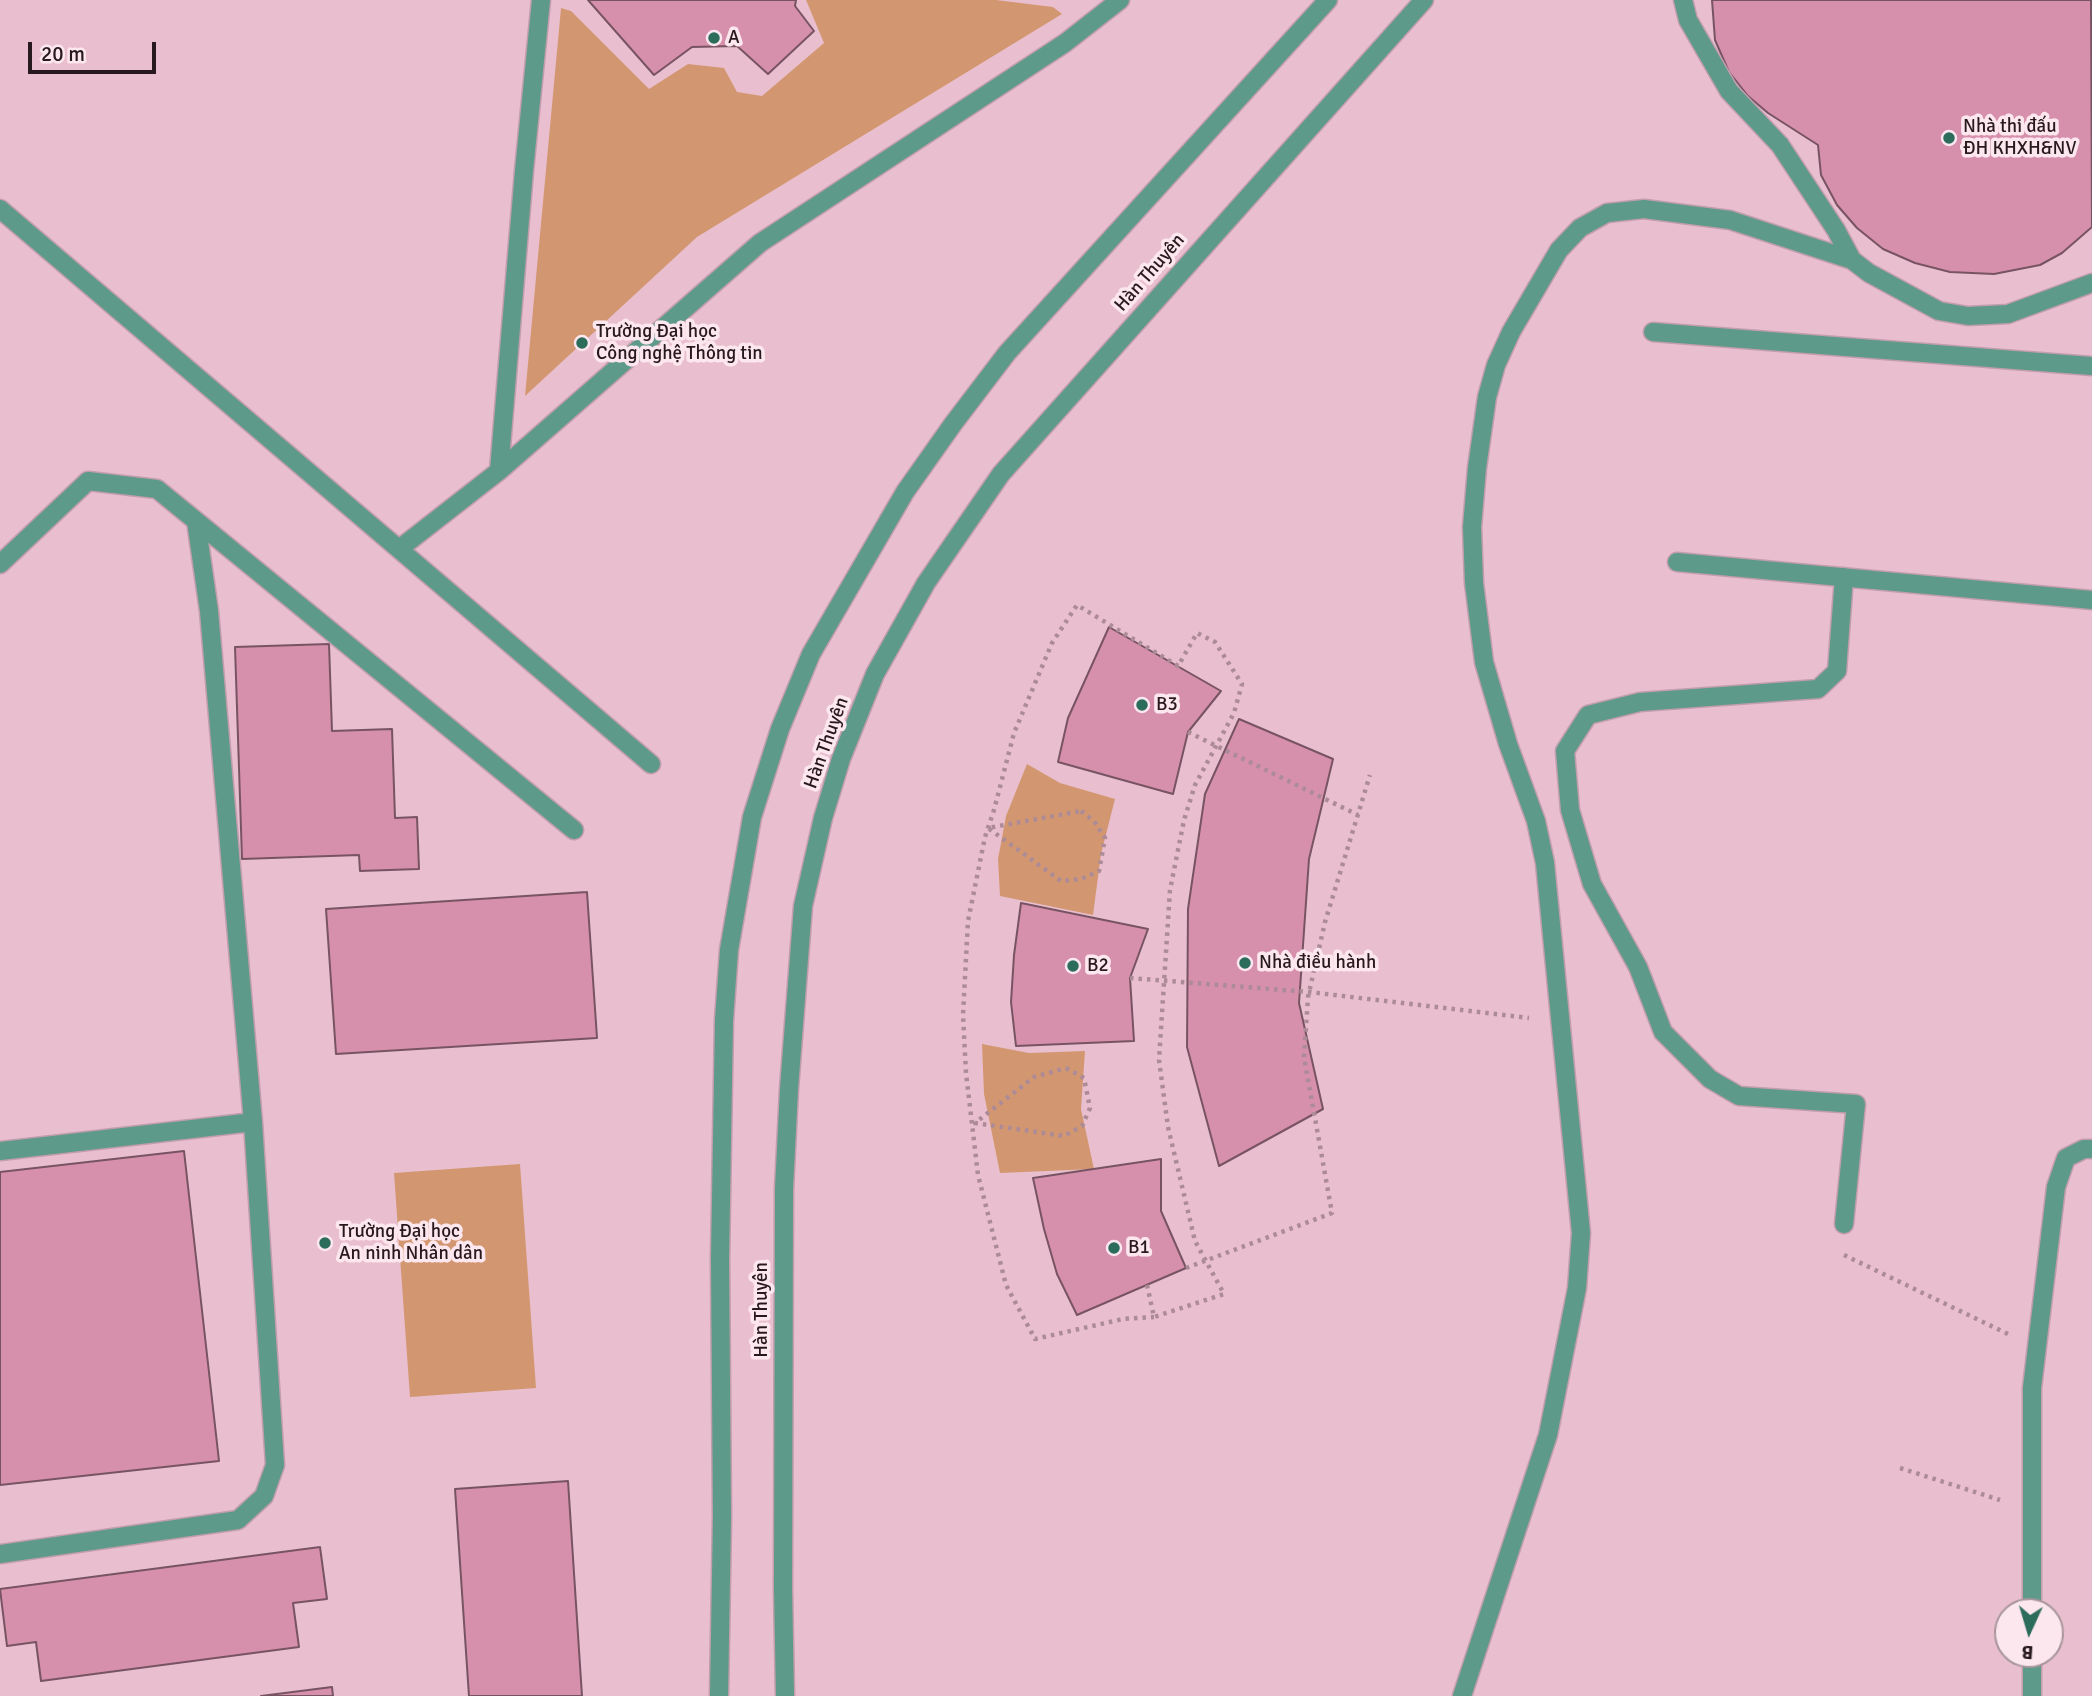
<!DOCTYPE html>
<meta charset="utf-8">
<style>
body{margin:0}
#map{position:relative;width:2092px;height:1696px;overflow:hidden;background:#e9bfcf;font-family:Signika,sans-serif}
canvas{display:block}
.north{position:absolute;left:1994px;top:1598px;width:70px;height:70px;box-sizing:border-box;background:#fde7ef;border:2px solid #a8959c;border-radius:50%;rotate:184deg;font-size:19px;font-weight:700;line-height:28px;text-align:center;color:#28191f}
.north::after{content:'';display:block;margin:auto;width:24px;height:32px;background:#2b6c5b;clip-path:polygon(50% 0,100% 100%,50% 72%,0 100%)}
.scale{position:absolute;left:28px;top:42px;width:128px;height:32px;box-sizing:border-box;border:4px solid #28191f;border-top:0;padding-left:9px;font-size:21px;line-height:24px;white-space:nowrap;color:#28191f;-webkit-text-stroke:5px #fde7ef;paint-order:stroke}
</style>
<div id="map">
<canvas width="2092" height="1696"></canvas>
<div class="north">B</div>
<div class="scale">20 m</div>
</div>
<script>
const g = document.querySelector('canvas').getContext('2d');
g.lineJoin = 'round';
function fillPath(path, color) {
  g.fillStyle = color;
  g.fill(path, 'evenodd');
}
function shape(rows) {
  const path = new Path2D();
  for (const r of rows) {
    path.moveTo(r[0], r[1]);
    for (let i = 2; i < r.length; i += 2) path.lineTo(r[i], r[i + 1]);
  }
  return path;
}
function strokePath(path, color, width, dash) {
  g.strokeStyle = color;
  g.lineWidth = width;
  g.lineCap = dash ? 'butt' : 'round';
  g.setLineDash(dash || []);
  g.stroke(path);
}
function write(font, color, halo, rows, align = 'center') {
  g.font = font + ' Signika,sans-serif';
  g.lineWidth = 7;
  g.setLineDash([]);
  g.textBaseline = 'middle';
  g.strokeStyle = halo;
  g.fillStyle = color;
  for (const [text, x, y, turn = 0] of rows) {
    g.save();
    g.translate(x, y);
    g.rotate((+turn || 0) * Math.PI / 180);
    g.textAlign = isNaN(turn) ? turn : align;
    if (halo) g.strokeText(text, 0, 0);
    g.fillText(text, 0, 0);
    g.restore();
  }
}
const green = shape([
 [806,0,996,0,1053,7,1062,14,697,237,525,396,561,8,571,11,649,89,688,64,724,68,737,92,762,96,824,43],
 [1027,764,1060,783,1115,799,1101,854,1093,915,1000,896,998,859,1006,816],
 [982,1044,1029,1053,1085,1051,1081,1109,1094,1169,1000,1173,984,1094],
 [520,1164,536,1388,410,1397,394,1173]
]);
const building = shape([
 [588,0,796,0,795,6,814,31,768,74,737,46,692,47,654,75,588,0],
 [1712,0,2091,0,2092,227,2062,253,2040,265,1994,274,1950,272,1915,263,1883,249,1857,228,1837,205,1821,175,1818,145,1768,113,1748,96,1729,72,1715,40,1712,0],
 [1109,627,1221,691,1188,732,1173,794,1058,762,1068,718,1109,627],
 [329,644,332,731,392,729,395,818,417,817,419,869,360,871,359,855,242,859,235,647,329,644],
 [1239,719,1333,759,1309,859,1299,1003,1323,1109,1219,1166,1187,1047,1188,909,1205,794,1239,719],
 [587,892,597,1038,336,1054,326,909,587,892],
 [1021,903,1148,929,1130,978,1134,1041,1016,1046,1011,1002,1014,955,1021,903],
 [184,1151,219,1461,0,1485,0,1172,184,1151],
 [1161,1159,1161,1211,1186,1268,1077,1315,1057,1274,1044,1229,1033,1178,1161,1159],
 [568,1481,582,1696,469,1696,455,1489,568,1481],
 [320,1547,327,1599,293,1603,299,1647,41,1681,36,1642,7,1646,0,1589,320,1547],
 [332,1687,333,1696,261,1696,332,1687]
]);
const path = shape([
 [1188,732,1358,815],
 [1081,811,1094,821,1105,838,1099,871,1081,879,1061,881,988,828,1081,811],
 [1130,978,1309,992,1529,1018],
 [1066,1068,1084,1078,1090,1108,1082,1126,1064,1136,975,1123,1034,1077,1066,1068],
 [1844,1255,2010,1335],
 [1186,1268,1332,1213,1304,1057,1308,997,1325,922,1370,775],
 [1147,1285,1154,1317,1224,1294,1195,1241,1168,1127,1159,1060,1170,890,1184,820,1195,785,1234,713,1242,684,1215,642,1197,633,1178,666,1077,605,1052,643,1014,733,994,810,985,837,968,921,963,1015,966,1073,978,1175,1006,1285,1035,1339,1123,1319,1154,1317],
 [1900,1468,2000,1500]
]);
const service = shape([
 [1683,0,1688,20,1729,91,1780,145,1836,230,1852,260,1869,273,1939,311,1968,316,2008,314,2092,283],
 [0,209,651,764],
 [1653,332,2092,366],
 [499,471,524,171,541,0],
 [399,549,499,471,760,243,1065,43,1120,0],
 [1677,562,2092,600],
 [0,564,88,481,157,489,574,830],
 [0,1151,253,1122],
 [1844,1224,1856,1104,1739,1096,1710,1079,1663,1032,1638,967,1592,884,1570,810,1565,751,1588,715,1640,702,1818,689,1837,671,1844,577],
 [0,1554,238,1520,264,1496,275,1465,253,1122,209,611,196,521],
 [2032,1612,2032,1388,2056,1187,2066,1158,2084,1149,2092,1149],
 [2032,1654,2032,1696],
 [1462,1696,1548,1435,1577,1288,1581,1233,1545,863,1536,821,1508,744,1484,662,1474,583,1472,527,1477,468,1487,397,1496,365,1511,332,1559,250,1580,228,1607,213,1644,209,1730,220,1852,260]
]);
const minor = shape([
 [719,1696,722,1517,720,1259,724,1020,729,950,752,817,780,729,811,654,905,492,953,424,1007,353,1328,0],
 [785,1696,783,1588,784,1189,789,1089,803,906,823,818,841,759,875,674,926,583,1001,474,1424,0]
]);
const markers = [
 [714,38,7,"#2b6c5b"],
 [1949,138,7,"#2b6c5b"],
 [582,343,7,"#2b6c5b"],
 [1142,705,7,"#2b6c5b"],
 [1245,963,7,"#2b6c5b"],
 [1073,966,7,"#2b6c5b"],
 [325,1243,7,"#2b6c5b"],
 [1114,1248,7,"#2b6c5b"]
];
const poiNames = [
 ["A",728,38],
 ["Nhà thi đấu",1963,127],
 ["ĐH KHXH&NV",1963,149],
 ["Trường Đại học",596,332],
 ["Công nghệ Thông tin",596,354],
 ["B3",1156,705],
 ["Nhà điều hành",1259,963],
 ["B2",1087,966],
 ["Trường Đại học",339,1232],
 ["An ninh Nhân dân",339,1254],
 ["B1",1128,1248]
];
const streetNames = [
 ["Hàn Thuyên",1150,273,-49],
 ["Hàn Thuyên",827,743,-70],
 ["Hàn Thuyên",762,1310,-90]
];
fillPath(green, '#d29771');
fillPath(building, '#d690ac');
strokePath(building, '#785462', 2);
strokePath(service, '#c29eac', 21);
strokePath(minor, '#c29eac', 21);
strokePath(path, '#ac8b97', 4.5, [3.5, 5]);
strokePath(service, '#5e9a89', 18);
strokePath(minor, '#5e9a89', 18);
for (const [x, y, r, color] of markers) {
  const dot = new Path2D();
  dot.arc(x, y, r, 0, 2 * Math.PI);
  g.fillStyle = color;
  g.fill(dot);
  strokePath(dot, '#fde7ef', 2.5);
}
write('19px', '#28191f', '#fde7ef', poiNames, 'left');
write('19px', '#28191f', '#fde7ef', streetNames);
</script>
